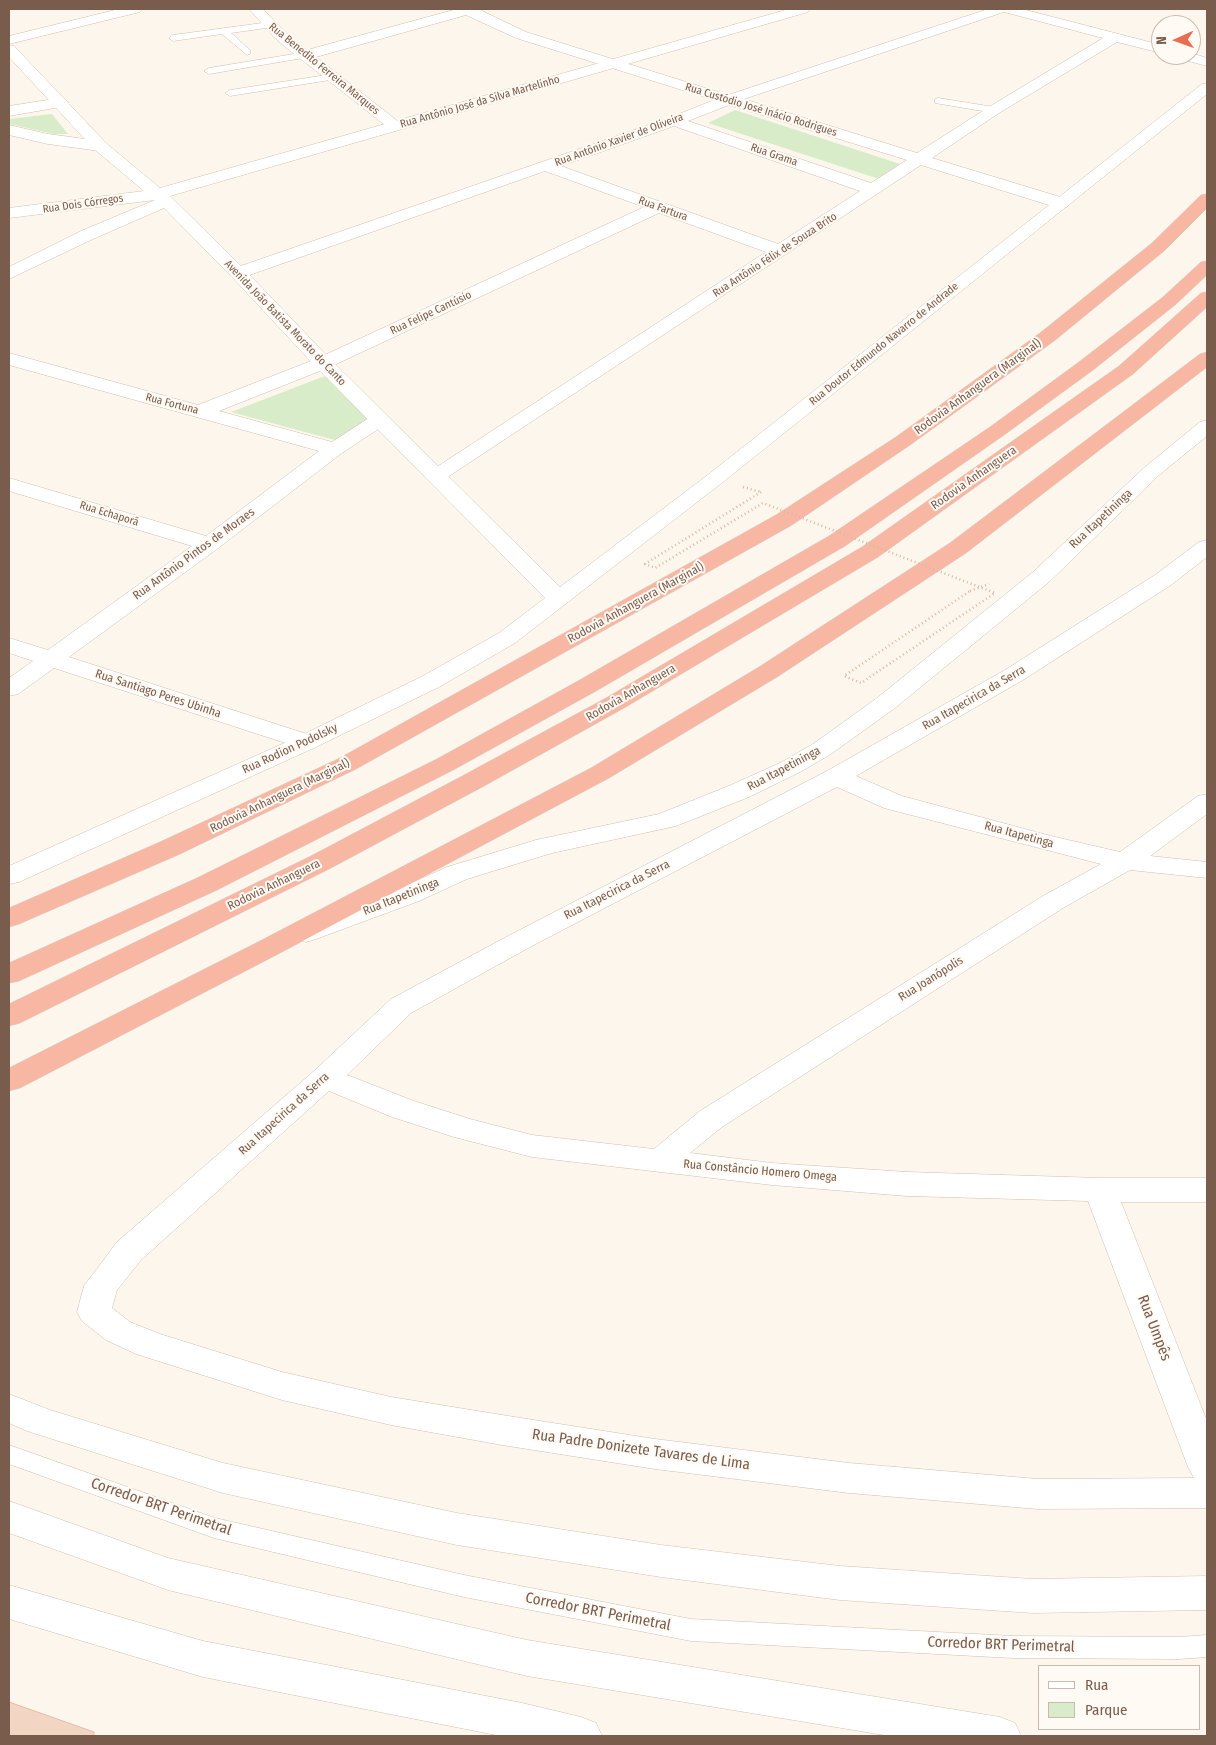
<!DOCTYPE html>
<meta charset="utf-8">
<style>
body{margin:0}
#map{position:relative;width:1216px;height:1745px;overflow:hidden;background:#fdf6ec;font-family:"Fira Sans Condensed",sans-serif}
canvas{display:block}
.frame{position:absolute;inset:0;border:10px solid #7a5c4d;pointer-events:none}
.legend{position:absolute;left:1038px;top:1665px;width:162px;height:65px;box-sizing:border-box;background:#fffaf3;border:1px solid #cabbb1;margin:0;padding:6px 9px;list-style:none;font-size:15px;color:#7a5c4d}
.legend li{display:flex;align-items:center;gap:10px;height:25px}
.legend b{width:25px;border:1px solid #cabbb1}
.north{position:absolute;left:1151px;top:15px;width:50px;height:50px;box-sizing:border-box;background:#fffaf3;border:1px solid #cabbb1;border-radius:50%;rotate:268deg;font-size:14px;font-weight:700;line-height:20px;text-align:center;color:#7a5c4d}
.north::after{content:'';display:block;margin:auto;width:18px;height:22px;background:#e76f51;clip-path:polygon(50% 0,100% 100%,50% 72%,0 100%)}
</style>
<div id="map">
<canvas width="1216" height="1745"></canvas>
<div class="frame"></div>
<ul class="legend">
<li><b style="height:6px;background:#fff"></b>Rua</li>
<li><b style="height:14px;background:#d8ecc9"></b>Parque</li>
</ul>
<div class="north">N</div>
</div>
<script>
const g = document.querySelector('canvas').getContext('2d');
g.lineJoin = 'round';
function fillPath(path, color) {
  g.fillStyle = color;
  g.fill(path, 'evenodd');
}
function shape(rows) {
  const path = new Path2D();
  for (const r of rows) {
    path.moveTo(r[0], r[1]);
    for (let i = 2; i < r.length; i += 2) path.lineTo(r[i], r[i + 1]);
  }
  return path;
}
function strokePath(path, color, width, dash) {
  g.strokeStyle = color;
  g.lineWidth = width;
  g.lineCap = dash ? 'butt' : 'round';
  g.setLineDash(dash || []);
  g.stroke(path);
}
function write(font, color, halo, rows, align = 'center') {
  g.font = font + ' "Fira Sans Condensed",sans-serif';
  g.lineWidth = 4;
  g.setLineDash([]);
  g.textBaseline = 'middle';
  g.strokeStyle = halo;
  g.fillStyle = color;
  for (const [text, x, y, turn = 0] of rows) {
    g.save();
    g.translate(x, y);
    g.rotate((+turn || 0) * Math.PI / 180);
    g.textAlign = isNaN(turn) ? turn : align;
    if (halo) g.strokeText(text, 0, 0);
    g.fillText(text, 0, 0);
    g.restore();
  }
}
const green = shape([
 [735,110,900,164,879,179,708,123],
 [52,114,68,134,54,134,9,124,9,119],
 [325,376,368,419,338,441,231,412]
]);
const building = shape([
 [9,1702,94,1732,94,1736,9,1736,9,1702]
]);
const path = shape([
 [743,487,761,492],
 [970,591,989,584]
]);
const lane = shape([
 [270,22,273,23,273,27,231,33,250,50,250,54,247,55,222,34,173,41,169,38,173,35,270,22],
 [306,52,311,55,309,57,209,74,204,71,209,68,306,52],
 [333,74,338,77,336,79,230,96,225,93,230,90,333,74],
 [938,98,994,107,999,110,994,113,935,103,935,99,938,98],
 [9,1445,215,1518,464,1575,691,1619,1013,1636,1179,1637,1207,1635,1207,1657,1179,1659,1013,1658,691,1641,464,1597,214,1538,9,1464,9,1445]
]);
const street = shape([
 [119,9,142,9,140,12,9,44,9,36,119,9],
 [249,9,263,9,289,36,307,50,457,9,478,9,526,32,728,95,988,9,1022,9,1161,45,1161,53,1117,42,999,113,932,158,1067,199,1069,203,1067,207,1055,207,921,165,443,480,436,482,429,480,425,476,429,472,766,252,659,213,330,367,219,411,332,442,372,416,379,414,386,416,389,420,386,424,342,453,217,549,69,657,316,737,320,742,316,747,307,750,54,668,18,694,9,696,9,678,33,661,9,653,9,638,48,650,192,546,9,491,9,478,206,536,319,451,9,365,9,353,198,405,316,359,644,207,545,171,244,277,238,278,232,277,229,273,232,269,669,118,714,100,516,38,466,15,316,57,400,123,403,126,400,129,395,131,390,129,279,42,249,9],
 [1004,12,1103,38,989,107,917,153,744,99,1004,12],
 [729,105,907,160,871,183,688,121,729,105],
 [674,126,860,191,778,244,561,166,674,126],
 [1191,53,1207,58,1207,66,1177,58,1175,55,1191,55,1191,53],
 [61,98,66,100,69,103,66,106,9,116,9,106,61,98],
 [9,125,48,134,100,141,106,143,108,146,106,149,100,151,48,144,9,135,9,125],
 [1207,420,1207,436,1159,475,1049,582,895,708,831,754,800,772,749,797,676,826,552,853,467,879,419,901,316,939,306,942,296,939,292,933,296,927,399,889,447,867,536,840,659,814,731,785,782,762,813,744,877,698,1033,572,1145,467,1200,422,1207,420],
 [1207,540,1207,557,1171,585,1023,680,856,776,902,796,1051,836,1120,852,1198,796,1207,794,1207,814,1150,856,1207,862,1207,878,1130,870,1063,908,722,1127,690,1153,772,1163,907,1172,1100,1178,1207,1178,1207,1202,1121,1202,1207,1421,1207,1508,1038,1509,849,1493,655,1469,502,1445,391,1425,282,1400,136,1354,106,1340,82,1321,77,1312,84,1286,117,1242,314,1071,391,999,510,935,827,771,1005,670,1155,575,1199,542,1207,540],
 [837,787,884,808,1101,864,1043,896,700,1111,654,1149,532,1135,470,1119,414,1101,347,1075,411,1013,530,947,837,787],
 [329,1091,392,1117,454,1137,532,1157,772,1185,907,1196,1088,1201,1188,1467,1194,1478,1038,1479,849,1463,655,1439,502,1415,391,1397,282,1372,160,1334,130,1322,112,1308,117,1290,141,1260,329,1091],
 [9,1585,203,1641,522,1703,581,1717,596,1723,602,1736,501,1736,203,1677,9,1619,9,1585]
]);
const secondary = shape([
 [789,9,810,9,808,12,170,196,244,269,330,359,560,587,709,474,1202,84,1207,83,1207,94,723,482,515,643,439,687,316,747,19,882,9,884,9,866,298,737,421,677,499,633,545,598,316,367,232,277,164,208,93,239,9,279,9,267,81,231,155,200,9,218,9,208,144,191,94,149,9,57,9,45,14,46,106,143,160,188,789,9],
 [9,1394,50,1410,223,1463,457,1513,661,1545,840,1566,1033,1579,1207,1576,1207,1610,1033,1613,840,1600,661,1577,457,1545,223,1493,27,1431,9,1423,9,1394],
 [9,1501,168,1558,527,1640,1000,1717,1015,1723,1021,1736,890,1736,527,1676,168,1590,9,1533,9,1501]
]);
const highway = shape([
 [1207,194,1207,208,1164,251,1054,341,910,445,792,525,356,769,180,854,19,924,9,927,9,908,160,842,338,759,776,515,896,437,1040,333,1152,243,1201,195,1207,194],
 [1207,261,1207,275,1175,305,1093,370,1004,435,845,546,596,691,455,769,217,890,19,981,9,983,9,963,197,878,437,759,578,681,829,536,990,427,1079,362,1163,297,1201,262,1207,261],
 [1207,292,1207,307,1133,374,878,557,624,708,484,786,331,868,20,1023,9,1026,9,1004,311,856,466,774,606,698,862,547,1119,366,1201,293,1207,292],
 [1207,352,1207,367,966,553,777,677,609,778,280,953,20,1088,9,1091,9,1068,260,941,591,768,759,667,950,543,1200,354,1207,352]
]);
const pathBridge = shape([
 [761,492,645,564,655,568,763,503,995,593,861,683,844,676,970,591]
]);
const farStreetnames = [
 ["Rua Benedito Ferreira Marques",324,69,39],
 ["Rua Antônio José da Silva Martelinho",480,102,-16],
 ["Rua Custódio José Inácio Rodrigues",761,110,17],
 ["Rua Antônio Xavier de Oliveira",619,140,-20],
 ["Rua Grama",774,155,19],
 ["Rua Dois Córregos",83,204,-8],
 ["Rua Fartura",663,209,20],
 ["Rua Antônio Félix de Souza Brito",775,255,-33],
 ["Rua Felipe Cantúsio",431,313,-25],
 ["Avenida João Batista Morato do Canto",285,323,46],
 ["Rua Doutor Edmundo Navarro de Andrade",884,344,-39],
 ["Rua Fortuna",172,404,15],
 ["Rua Echaporã",109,514,17]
];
const streetNames = [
 ["Rodovia Anhanguera (Marginal)",978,387,-36],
 ["Rodovia Anhanguera",974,478,-35],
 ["Rua Itapetininga",1101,519,-43],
 ["Rua Antônio Pintos de Moraes",194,554,-36],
 ["Rodovia Anhanguera (Marginal)",636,603,-29],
 ["Rodovia Anhanguera",631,693,-30],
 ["Rua Santiago Peres Ubinha",158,694,18],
 ["Rua Itapecirica da Serra",974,698,-30],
 ["Rua Rodion Podolsky",290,749,-25],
 ["Rua Itapetininga",784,769,-28],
 ["Rodovia Anhanguera (Marginal)",280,796,-26],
 ["Rua Itapetinga",1019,835,15],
 ["Rodovia Anhanguera",274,885,-26],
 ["Rua Itapecirica da Serra",617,890,-27],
 ["Rua Itapetininga",401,897,-22],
 ["Rua Joanópolis",931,979,-32],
 ["Rua Itapecirica da Serra",284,1114,-42],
 ["Rua Constâncio Homero Omega",760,1171,5]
];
const nearStreetnames = [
 ["Rua Umpês",1154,1328,69],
 ["Rua Padre Donizete Tavares de Lima",641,1450,8],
 ["Corredor BRT Perimetral",161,1507,19],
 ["Corredor BRT Perimetral",598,1612,11],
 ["Corredor BRT Perimetral",1001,1645,2]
];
fillPath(green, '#d8ecc9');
fillPath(building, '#f3d5c3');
strokePath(building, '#e6bba3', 1);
strokePath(lane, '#d1beb0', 1);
strokePath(street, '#d1beb0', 1);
strokePath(secondary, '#d6c0b0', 1);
strokePath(highway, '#dad1cd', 1);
strokePath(path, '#d9b8a5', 2.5, [1, 3]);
fillPath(lane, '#fff');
fillPath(street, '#fff');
fillPath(secondary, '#fff');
fillPath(highway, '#f7b7a3');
strokePath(pathBridge, '#d9b8a5', 2.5, [1, 3]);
write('11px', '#7a5c4d', '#fffaf3', farStreetnames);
write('12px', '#7a5c4d', '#fffaf3', streetNames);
write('15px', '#7a5c4d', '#fffaf3', nearStreetnames);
</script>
